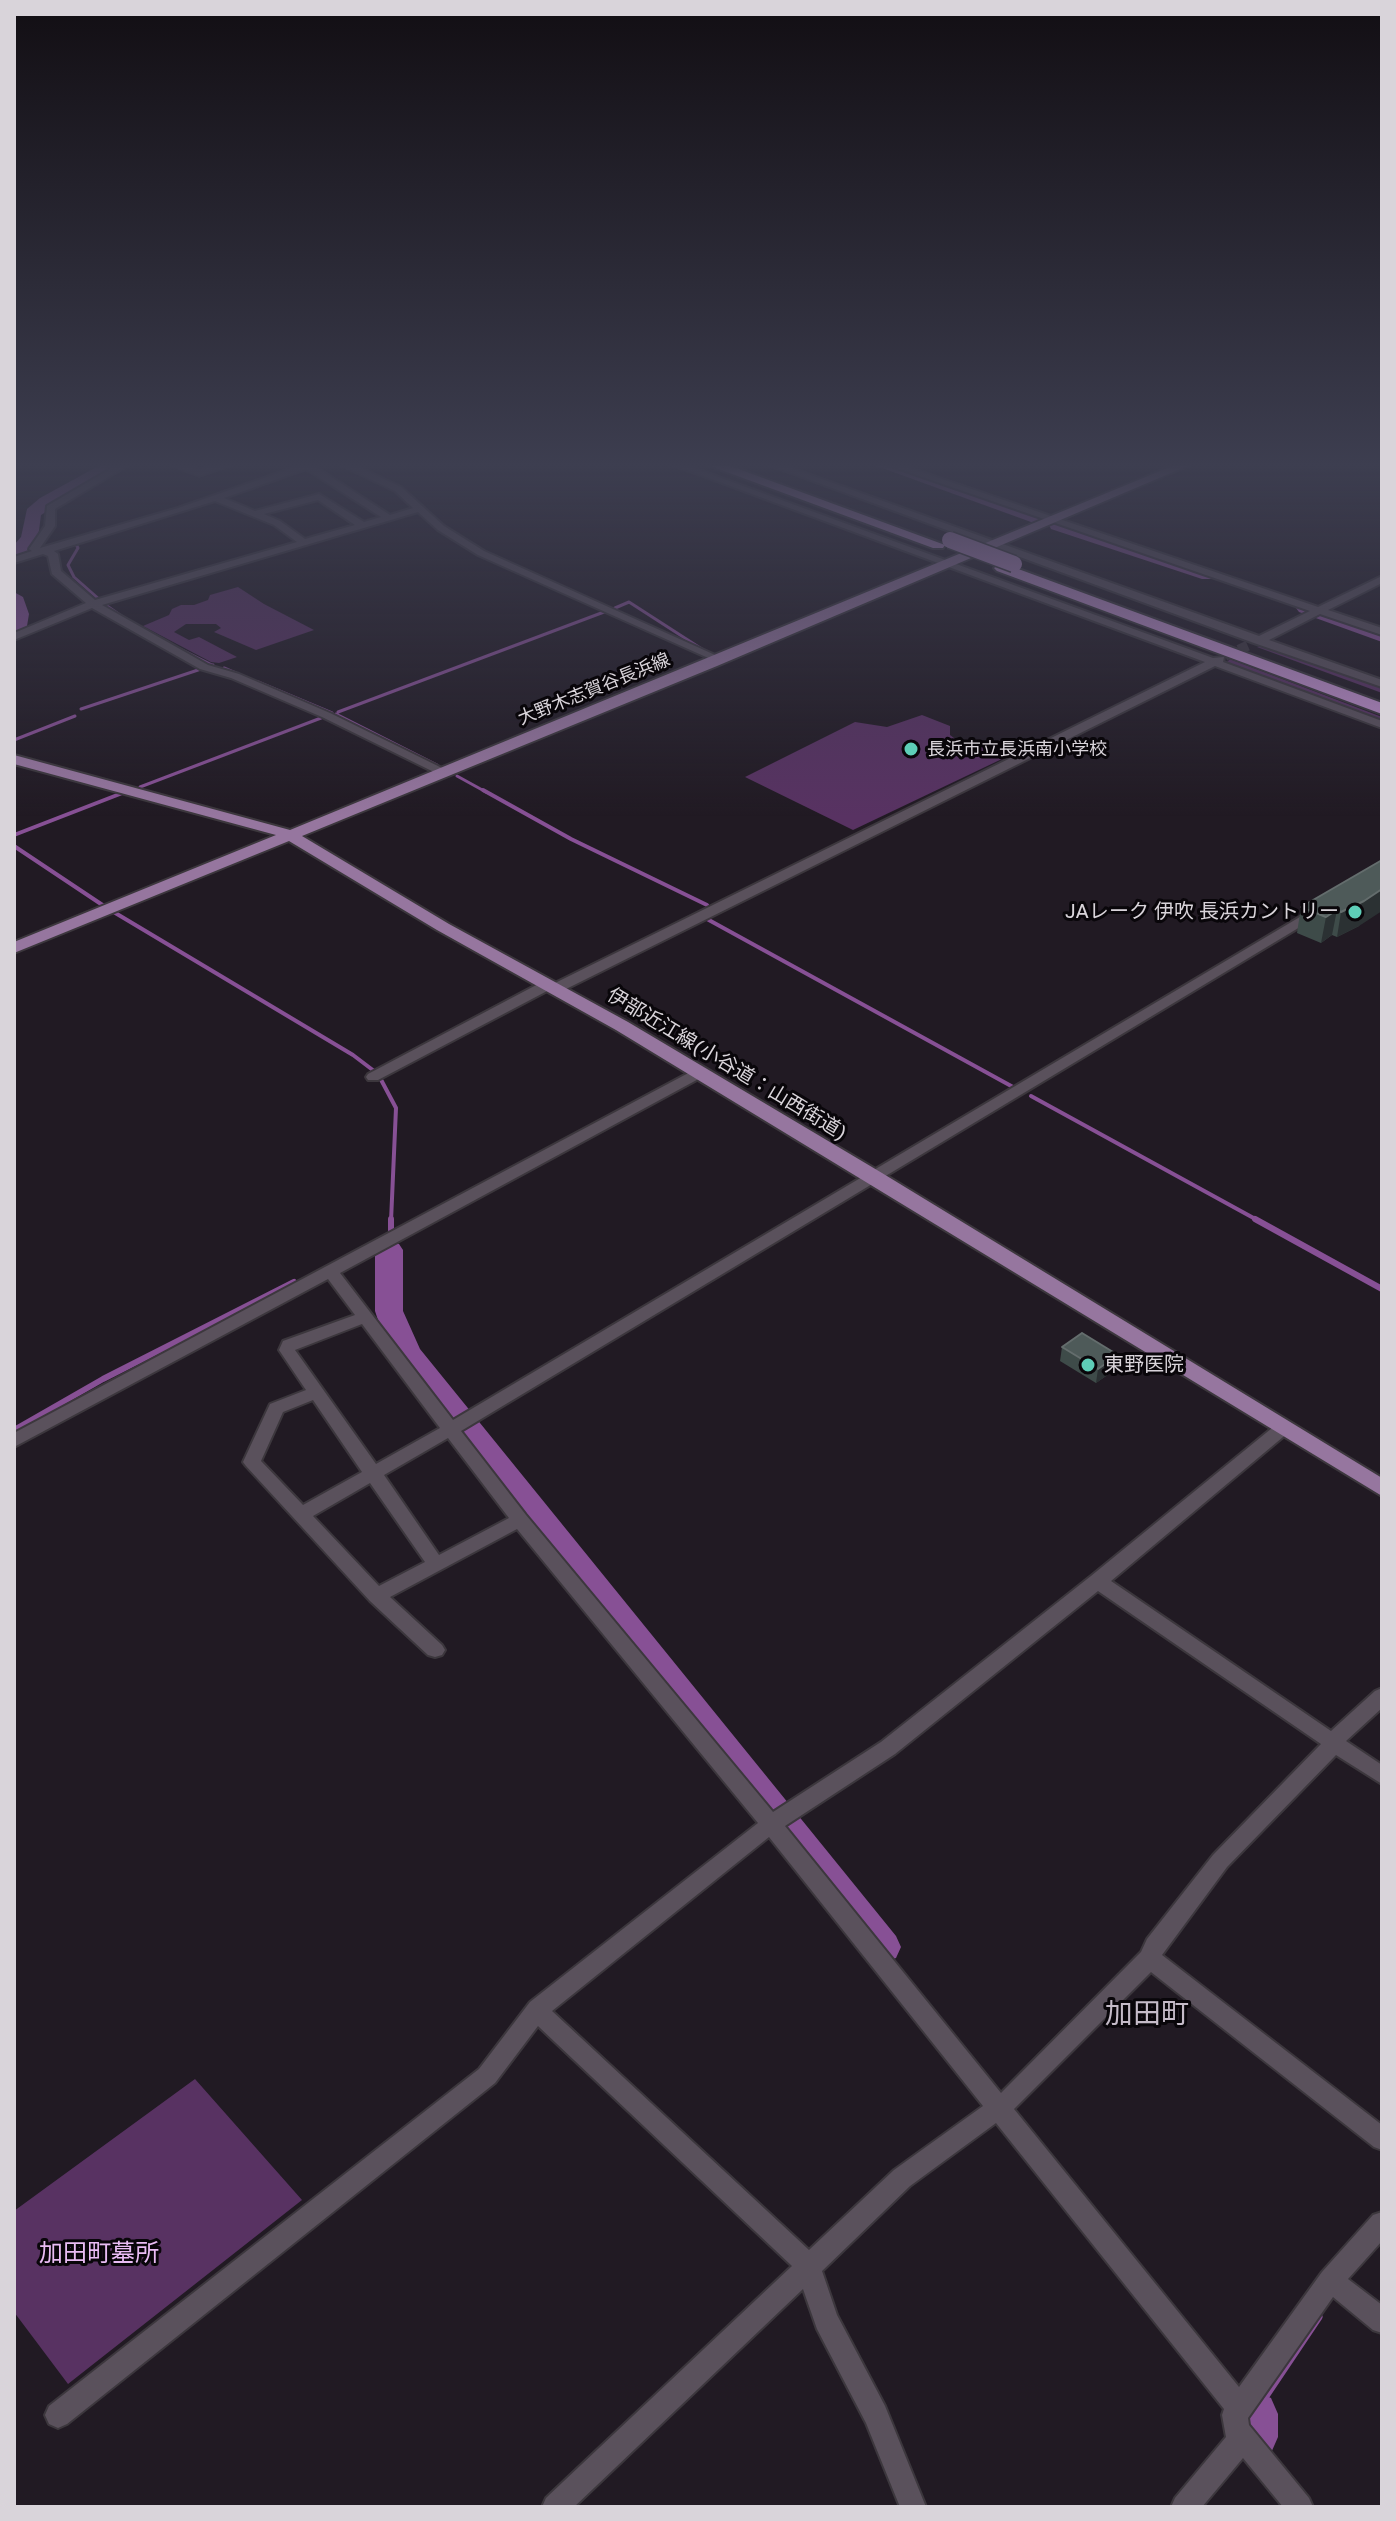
<!DOCTYPE html>
<meta charset="utf-8">
<style>
body{margin:0}
#map{position:relative;width:1396px;height:2521px;overflow:hidden;background:#211a23;font-family:"Golos Text",sans-serif}
canvas{display:block}
.frame{position:absolute;inset:0;border:16px solid #d9d4da;pointer-events:none}
</style>
<div id="map">
<canvas width="1396" height="2521"></canvas>
<div class="frame"></div>
</div>
<script>
const g = document.querySelector('canvas').getContext('2d');
g.lineJoin = 'round';
function fillPath(path, color) {
  g.fillStyle = color;
  g.fill(path, 'evenodd');
}
function shape(rows) {
  const path = new Path2D();
  for (const r of rows) {
    path.moveTo(r[0], r[1]);
    for (let i = 2; i < r.length; i += 2) path.lineTo(r[i], r[i + 1]);
  }
  return path;
}
function strokePath(path, color, width, dash) {
  g.strokeStyle = color;
  g.lineWidth = width;
  g.lineCap = dash ? 'butt' : 'round';
  g.setLineDash(dash || []);
  g.stroke(path);
}
function write(font, color, halo, rows, align = 'center') {
  g.font = font + ' "Golos Text","Noto Sans JP",sans-serif';
  g.lineWidth = 6;
  g.setLineDash([]);
  g.textBaseline = 'middle';
  g.strokeStyle = halo;
  g.fillStyle = color;
  for (const [text, x, y, turn = 0] of rows) {
    g.save();
    g.translate(x, y);
    g.rotate((+turn || 0) * Math.PI / 180);
    g.textAlign = isNaN(turn) ? turn : align;
    if (halo) g.strokeText(text, 0, 0);
    g.fillText(text, 0, 0);
    g.restore();
  }
}
const green = shape([
 [238,587,264,604,314,630,256,650,214,632,221,628,216,624,186,624,174,632,189,640,199,637,237,657,219,663,211,662,143,626,169,615,172,609,181,605,194,605,208,600,210,595],
 [1268,644,1382,686,1382,693,1257,647],
 [1230,659,1382,717,1382,725,1225,664],
 [922,715,950,726,950,735,958,741,975,743,1004,758,853,830,745,777,855,722,887,727],
 [195,2079,302,2200,68,2384,14,2312,14,2211]
]);
const streamFar3 = shape([
 [75,542,78,548,68,565,74,577,100,600],
 [107,606,127,620],
 [615,608,629,602,708,653],
 [178,648,212,665],
 [224,668,238,674],
 [258,682,332,713],
 [81,709,213,665],
 [338,712,604,612],
 [336,714,437,765],
 [14,740,75,716],
 [457,776,486,792],
 [140,787,321,718]
]);
const streamFar2 = shape([
 [483,790,571,839,707,905],
 [14,835,125,792],
 [14,846,104,906],
 [112,911,353,1055,378,1074,396,1108,391,1221],
 [707,919,1013,1087],
 [1031,1096,1259,1221]
]);
const streamFar1 = shape([
 [1255,1219,1382,1289],
 [391,1230,391,1219],
 [14,1430,103,1379,294,1282]
]);
const stream = shape([
 [1256,2419,1258,2408,1319,2317]
]);
const river = shape([
 [102,464,121,464,41,515,38,538,23,557,14,557,14,545,21,537,27,509,40,498,102,464],
 [871,464,894,464,1043,514,1045,518,1037,523,1031,522,871,464],
 [1057,520,1214,571,1217,575,1214,579,1202,579,1051,529,1049,525,1051,521,1057,520],
 [14,592,23,597,29,614,26,632,17,638,14,637,14,592],
 [1305,603,1382,630,1382,642,1299,612,1296,608,1299,604,1305,603],
 [389,1241,399,1244,403,1250,403,1311,420,1349,896,1936,901,1947,896,1958,882,1963,868,1958,400,1363,385,1341,375,1311,375,1250,379,1244,389,1241],
 [1255,2391,1271,2398,1278,2414,1278,2437,1271,2453,1255,2460,1239,2453,1232,2437,1232,2414,1239,2398,1255,2391]
]);
const minorTunnel = shape([
 [1225,656,1249,645]
]);
const minor = shape([
 [119,464,130,464,55,509,55,526,40,548,178,508,304,464,316,464,314,466,390,515,413,508,395,491,339,464,352,464,401,487,444,526,484,551,724,659,715,661,478,555,438,530,418,512,102,605,208,665,239,674,330,713,446,770,446,774,438,774,322,717,231,678,200,669,92,608,14,640,14,633,86,603,52,574,48,556,43,554,14,563,14,557,32,551,29,549,45,526,47,506,119,464],
 [306,469,381,517,364,522,319,494,255,511,224,498,306,469],
 [318,500,355,525,305,539,280,521,264,514,318,500],
 [215,501,274,525,297,542,95,600,61,571,58,554,54,551,215,501],
 [169,464,182,464,199,470,219,464,233,464,199,476,169,464],
 [671,464,683,464,1213,658,1224,657,1223,662,1382,721,1382,728,1215,666,560,992,555,993,549,990,378,1080,368,1080,366,1077,368,1074,542,982,547,981,553,984,1205,662,671,464],
 [767,464,780,464,1259,636,1310,611,885,464,898,464,1318,607,1382,576,1382,583,1328,610,1382,628,1382,635,1320,614,1269,640,1382,680,1382,687,1254,643,767,464],
 [1315,908,1320,909,1320,915,461,1431,526,1515,773,1812,881,1742,1091,1576,1277,1424,1289,1424,1292,1428,1289,1432,1111,1581,1331,1731,1375,1691,1382,1688,1382,1708,1346,1741,1382,1765,1382,1784,1336,1755,1227,1867,1162,1955,1382,2125,1382,2150,1374,2147,1151,1972,1014,2109,1239,2387,1322,2272,1373,2215,1382,2212,1382,2241,1348,2279,1382,2305,1382,2333,1373,2330,1333,2297,1248,2418,1249,2425,1309,2498,1313,2507,1283,2507,1243,2458,1202,2507,1171,2507,1175,2498,1226,2437,1222,2415,1224,2409,996,2123,910,2186,822,2271,837,2315,885,2406,926,2507,900,2507,866,2423,817,2329,803,2289,574,2507,542,2507,546,2498,792,2266,538,2026,495,2083,67,2424,58,2428,49,2424,45,2415,49,2406,479,2069,530,2002,758,1823,517,1529,390,1597,442,1645,445,1650,442,1655,435,1657,428,1655,370,1601,246,1466,243,1462,270,1404,306,1390,279,1350,283,1341,355,1315,328,1279,14,1447,14,1433,694,1070,704,1070,706,1073,704,1076,340,1273,453,1420,1315,908],
 [362,1324,440,1428,376,1464,295,1350,362,1324],
 [313,1400,362,1472,303,1505,261,1461,283,1412,313,1400],
 [448,1438,509,1518,439,1555,384,1475,448,1438],
 [370,1483,425,1562,379,1586,313,1516,370,1483],
 [1098,1591,1321,1744,1213,1855,1147,1939,1141,1952,1001,2093,785,1826,895,1754,1098,1591],
 [769,1837,983,2106,894,2170,809,2250,552,2011,769,1837]
]);
const major = shape([
 [1177,464,1192,464,717,666,302,836,449,924,628,1022,882,1173,1382,1478,1382,1496,616,1030,437,930,289,841,14,953,14,942,276,835,14,764,14,755,290,830,1177,464]
]);
const highway = shape([
 [705,464,725,464,945,545,943,548,933,548,705,464],
 [1002,563,1382,703,1382,714,997,571,994,568,1002,563]
]);
const highwayBridge = shape([
 [950,540,1014,564]
]);
const wall = shape([
 [1382,860,1359,926,1337,937,1332,935,1321,943,1297,933,1301,907],
 [1062,1347,1116,1369,1096,1383,1060,1361]
]);
const shadedWall = shape([
 [1382,889,1382,911,1359,926,1337,937,1341,912],
 [1337,910,1332,935,1321,943,1326,917],
 [1118,1355,1116,1369,1096,1383,1098,1369]
]);
const building = shape([
 [1382,860,1382,889,1364,901,1341,912,1337,910,1326,917,1301,907,1382,860],
 [1082,1333,1118,1355,1098,1369,1062,1347,1082,1333]
]);
const markers = [
 [911,749,8,"#5eceb8"],
 [1355,912,8,"#5eceb8"],
 [1088,1365,8,"#5eceb8"]
];
const farStreetnames = [
 ["大野木志賀谷長浜線",594,689,-22]
];
const farPoinames = [
 ["長浜市立長浜南小学校",927,749]
];
const poiNames = [
 ["JAレーク 伊吹 長浜カントリー",1339,912],
 ["東野医院",1104,1365,"left"]
];
const streetNames = [
 ["伊部近江線(小谷道：山西街道)",727,1064,31]
];
const nearParknames = [
 ["加田町墓所",99,2253]
];
const nearQuarternames = [
 ["加田町",1147,2014]
];
fillPath(green, '#583262');
strokePath(streamFar3, '#875095', 3);
strokePath(streamFar2, '#875095', 4);
strokePath(streamFar1, '#875095', 6);
strokePath(stream, '#875095', 7);
fillPath(river, '#875095');
strokePath(minorTunnel, '#3d363e', 10, [10, 5]);
strokePath(minor, '#3c373d', 4);
strokePath(major, '#3c373d', 4);
strokePath(highway, '#3c373d', 4);
fillPath(minor, '#5a515c');
fillPath(major, '#96769f');
fillPath(highway, '#be8ecb');
strokePath(highwayBridge, '#3c373d', 19, []);
strokePath(highwayBridge, '#be8ecb', 16);
fillPath(wall, '#3e4b49');
fillPath(shadedWall, '#2b3133');
fillPath(building, '#4e5a59');
strokePath(building, '#646d6d', 2);
const sky = g.createLinearGradient(0, 0, 0, 817);
sky.addColorStop(0, '#120e13');
sky.addColorStop(0.57, '#3d3e50');
sky.addColorStop(1, '#3d3e5000');
g.fillStyle = sky;
g.fillRect(0, 0, 1396, 817);
for (const [x, y, r, color] of markers) {
  const dot = new Path2D();
  dot.arc(x, y, r, 0, 2 * Math.PI);
  g.fillStyle = color;
  g.fill(dot);
  strokePath(dot, '#09060a', 3);
}
write('18px', '#d9d4da', '#09060a', farStreetnames);
write('18px', '#d9d4da', '#09060a', farPoinames, 'left');
write('20px', '#d9d4da', '#09060a', poiNames, 'right');
write('20px', '#d9d4da', '#09060a', streetNames);
write('24px', '#e9bcf4', '#09060a', nearParknames);
write('28px', '#c5bbc8', '#09060a', nearQuarternames);
</script>
